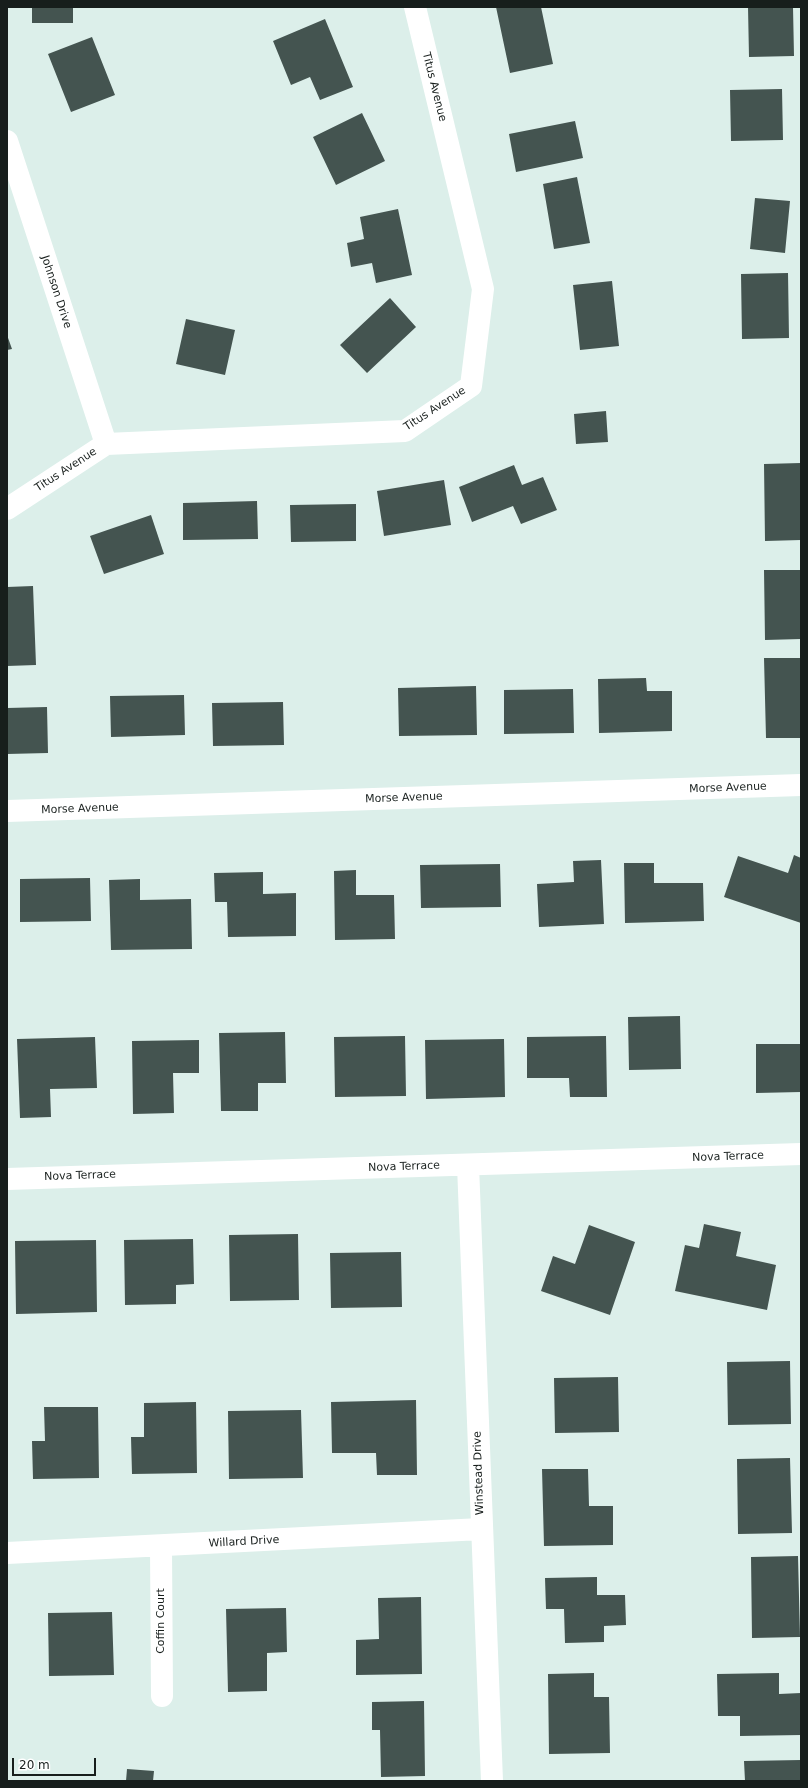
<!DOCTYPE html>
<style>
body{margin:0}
#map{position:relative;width:808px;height:1788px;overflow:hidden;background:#dcefea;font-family:"DejaVu Sans",sans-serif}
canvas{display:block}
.frame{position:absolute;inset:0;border:8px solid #171e1c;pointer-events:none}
.scale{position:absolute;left:12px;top:1758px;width:84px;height:18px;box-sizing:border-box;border:2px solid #171e1c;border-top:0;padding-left:5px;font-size:12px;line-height:14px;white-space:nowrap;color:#171e1c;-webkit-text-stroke:3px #fff;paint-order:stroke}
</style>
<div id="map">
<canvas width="808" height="1788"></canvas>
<div class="frame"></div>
<div class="scale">20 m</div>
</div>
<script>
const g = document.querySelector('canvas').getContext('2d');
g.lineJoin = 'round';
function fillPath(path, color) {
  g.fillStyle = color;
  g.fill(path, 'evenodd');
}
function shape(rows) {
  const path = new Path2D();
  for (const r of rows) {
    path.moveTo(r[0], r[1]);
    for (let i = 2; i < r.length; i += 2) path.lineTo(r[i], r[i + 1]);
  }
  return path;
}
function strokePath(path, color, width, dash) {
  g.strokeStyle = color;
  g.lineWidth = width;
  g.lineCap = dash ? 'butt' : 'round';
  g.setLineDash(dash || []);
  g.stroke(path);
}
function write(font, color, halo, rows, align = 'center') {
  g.font = font + ' "DejaVu Sans",sans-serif';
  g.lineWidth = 4;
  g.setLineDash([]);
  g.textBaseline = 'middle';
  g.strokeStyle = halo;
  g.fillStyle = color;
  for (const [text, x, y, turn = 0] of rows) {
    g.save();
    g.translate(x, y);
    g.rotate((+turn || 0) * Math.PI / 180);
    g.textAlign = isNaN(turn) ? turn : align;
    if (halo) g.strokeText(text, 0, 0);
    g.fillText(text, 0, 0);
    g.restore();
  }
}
const building = shape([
 [32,7,73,7,73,23,32,23],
 [496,7,541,7,553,64,510,73],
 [748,7,793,7,794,56,749,57],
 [325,19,353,87,320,100,310,77,291,85,273,41],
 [92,37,115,95,71,112,48,54],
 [782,89,783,140,731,141,730,90],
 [362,113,385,161,336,185,313,137],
 [575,121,583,158,516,172,509,134],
 [577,177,590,243,554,249,543,184],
 [755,198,790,201,785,253,750,249],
 [398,209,412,275,376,283,372,263,351,267,347,243,364,239,360,217],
 [788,273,789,338,742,339,741,274],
 [612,281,619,346,580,350,573,285],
 [390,298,416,327,367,373,340,345],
 [186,319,235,330,225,375,176,364],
 [7,335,12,349,7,350],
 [606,411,608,442,576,444,574,414],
 [801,463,801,540,765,541,764,464],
 [514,465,522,485,543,477,557,510,521,524,513,506,472,522,459,487],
 [444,480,451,525,384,536,377,491],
 [257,501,258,539,183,540,183,503],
 [356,504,356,541,291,542,290,505],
 [151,515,164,554,104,574,90,536],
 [764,570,801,570,801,639,765,640],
 [33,586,36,665,7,666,7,587],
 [764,658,801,658,801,738,766,738],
 [646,678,647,691,672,691,672,731,599,733,598,679],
 [476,686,477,735,399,736,398,688],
 [573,689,574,733,504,734,504,690],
 [184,695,185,735,111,737,110,696],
 [283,702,284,745,213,746,212,703],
 [47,707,48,753,7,754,7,708],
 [794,855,801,858,801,923,724,897,738,856,788,873],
 [601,860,604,924,539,927,537,884,574,882,573,861],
 [624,863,654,863,654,883,703,883,704,921,625,923],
 [500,864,501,907,421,908,420,865],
 [356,870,356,895,394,895,395,939,335,940,334,871],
 [263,872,263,894,296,893,296,936,228,937,227,902,215,902,214,873],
 [90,878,91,921,20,922,20,879],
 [140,879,140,900,191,899,192,949,111,950,109,880],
 [680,1016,681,1069,629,1070,628,1017],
 [285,1032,286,1083,258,1083,258,1111,221,1111,219,1033],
 [405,1036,406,1096,335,1097,334,1037],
 [606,1036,607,1097,570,1097,569,1078,527,1078,527,1037],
 [95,1037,97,1088,50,1089,51,1117,20,1118,17,1039],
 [504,1039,505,1097,426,1099,425,1040],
 [199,1040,199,1073,173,1073,174,1113,133,1114,132,1041],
 [756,1044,801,1044,801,1092,756,1093],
 [704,1224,741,1232,736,1256,776,1265,767,1310,675,1291,685,1245,699,1248],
 [589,1225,635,1242,610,1315,541,1291,553,1256,575,1264],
 [298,1234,299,1300,230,1301,229,1235],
 [193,1239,194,1284,176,1285,176,1304,125,1305,124,1240],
 [96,1240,97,1312,16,1314,15,1241],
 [401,1252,402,1307,331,1308,330,1253],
 [790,1361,791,1424,728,1425,727,1362],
 [618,1377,619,1432,555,1433,554,1378],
 [416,1400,417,1475,377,1475,376,1453,332,1453,331,1402],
 [196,1402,197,1473,132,1474,131,1437,144,1437,144,1403],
 [44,1407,98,1407,99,1478,33,1479,32,1441,45,1441],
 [301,1410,303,1478,229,1479,228,1411],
 [790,1458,792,1533,738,1534,737,1459],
 [542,1469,588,1469,589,1506,613,1506,613,1545,544,1546],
 [798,1556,800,1637,752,1638,751,1557],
 [597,1577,597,1595,625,1595,626,1625,604,1626,604,1642,565,1643,564,1609,546,1609,545,1578],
 [421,1597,422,1674,356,1675,356,1640,379,1639,378,1598],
 [286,1608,287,1652,267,1653,267,1691,228,1692,226,1609],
 [112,1612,114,1675,49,1676,48,1613],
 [594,1673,594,1697,609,1697,610,1753,549,1754,548,1674],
 [779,1673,779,1694,801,1693,801,1735,740,1736,740,1716,718,1716,717,1674],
 [424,1701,425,1776,381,1777,380,1730,372,1730,372,1702],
 [801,1760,801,1781,745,1781,744,1761],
 [127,1769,154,1771,153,1781,126,1781]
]);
const minor = shape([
 [7,141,106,444],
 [7,509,106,444,405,431,471,386,483,289,415,7],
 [7,811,801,785],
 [468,1165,492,1781],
 [7,1179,801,1154],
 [161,1547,162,1696],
 [7,1553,481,1529]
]);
const streetNames = [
 ["Titus Avenue",434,87,76],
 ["Johnson Drive",56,292,72],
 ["Titus Avenue",435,409,-33],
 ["Titus Avenue",66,470,-33],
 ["Morse Avenue",728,788,-2],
 ["Morse Avenue",404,798,-2],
 ["Morse Avenue",80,809,-2],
 ["Nova Terrace",728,1157,-2],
 ["Nova Terrace",404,1167,-2],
 ["Nova Terrace",80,1176,-2],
 ["Winstead Drive",479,1473,-92],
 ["Willard Drive",244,1542,-3],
 ["Coffin Court",161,1621,-90]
];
fillPath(building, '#445450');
strokePath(minor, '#fff', 22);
write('11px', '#171e1c', '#fff', streetNames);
</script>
